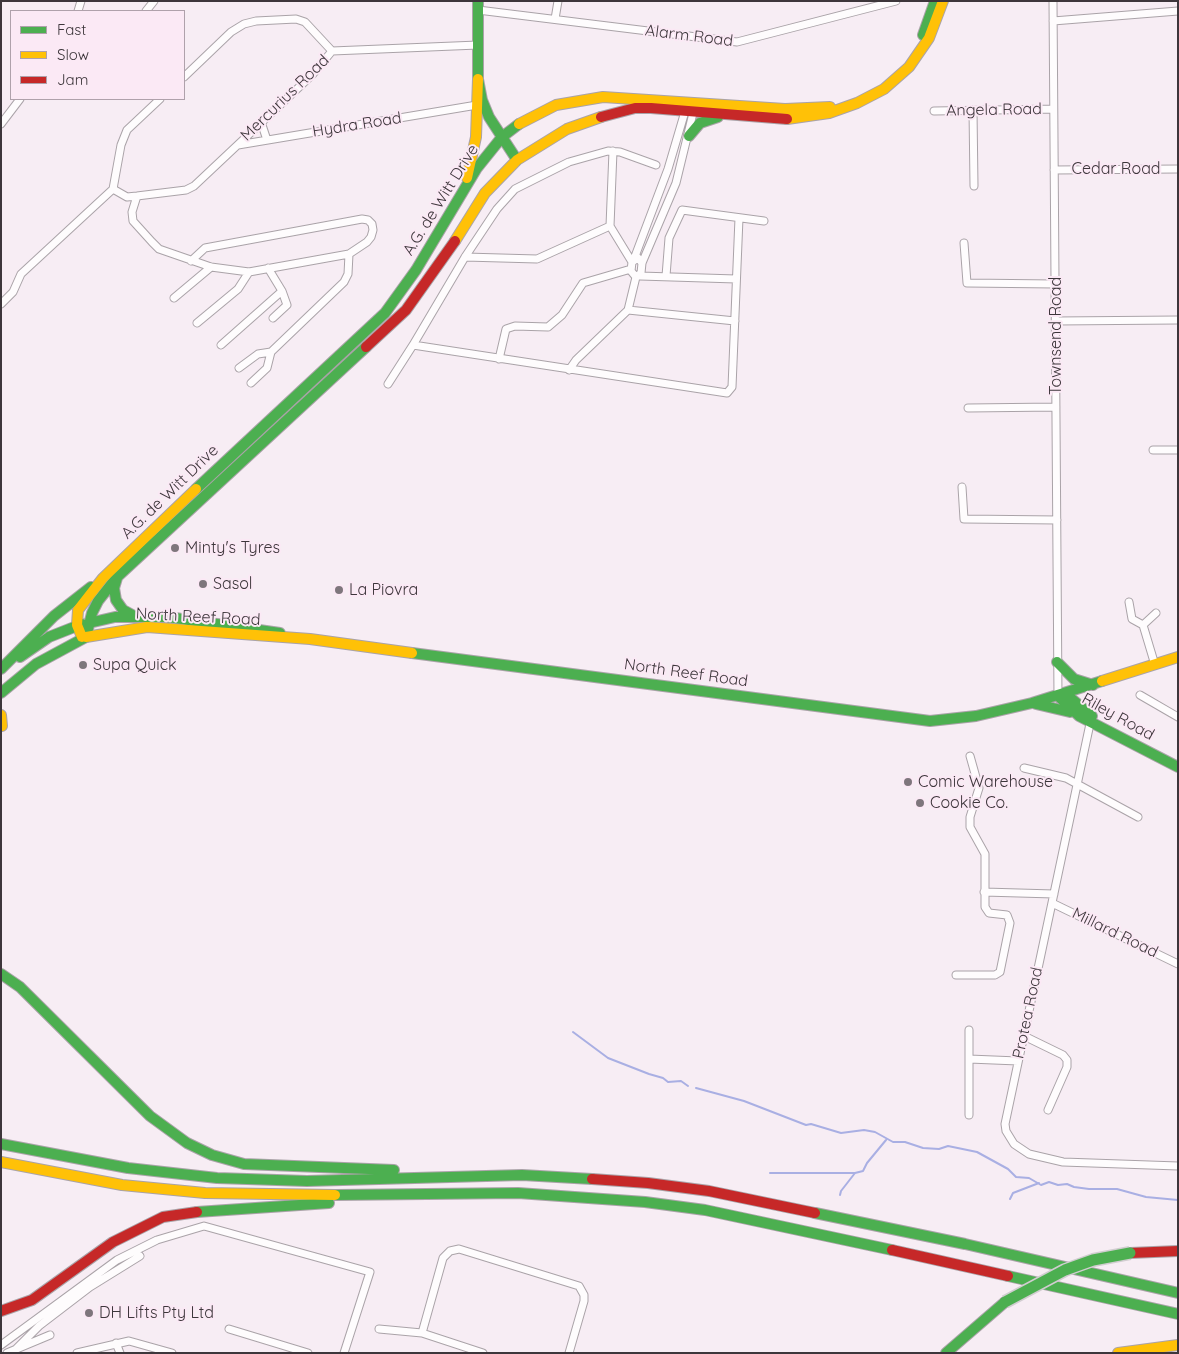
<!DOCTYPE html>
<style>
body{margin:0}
#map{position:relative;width:1179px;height:1354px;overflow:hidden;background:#f7edf4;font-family:Quicksand,sans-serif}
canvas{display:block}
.frame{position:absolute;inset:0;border:2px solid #3d363b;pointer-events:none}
.legend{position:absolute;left:10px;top:10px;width:175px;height:90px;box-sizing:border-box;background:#fbe9f5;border:1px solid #afa1ab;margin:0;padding:6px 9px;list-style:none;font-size:15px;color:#3d363b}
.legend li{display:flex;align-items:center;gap:10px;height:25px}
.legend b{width:25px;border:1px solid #afa1ab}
</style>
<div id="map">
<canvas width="1179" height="1354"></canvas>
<div class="frame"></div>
<ul class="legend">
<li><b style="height:6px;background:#4caf50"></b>Fast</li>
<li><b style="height:6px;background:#ffc107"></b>Slow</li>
<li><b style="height:6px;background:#c62828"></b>Jam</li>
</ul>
</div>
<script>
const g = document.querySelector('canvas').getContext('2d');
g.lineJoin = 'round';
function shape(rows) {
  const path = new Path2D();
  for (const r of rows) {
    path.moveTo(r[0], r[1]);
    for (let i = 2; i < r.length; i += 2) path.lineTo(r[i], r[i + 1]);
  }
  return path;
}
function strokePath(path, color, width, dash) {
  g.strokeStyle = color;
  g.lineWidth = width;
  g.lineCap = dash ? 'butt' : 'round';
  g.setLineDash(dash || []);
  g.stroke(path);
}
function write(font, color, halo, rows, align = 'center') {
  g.font = font + ' Quicksand,sans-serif';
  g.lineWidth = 4;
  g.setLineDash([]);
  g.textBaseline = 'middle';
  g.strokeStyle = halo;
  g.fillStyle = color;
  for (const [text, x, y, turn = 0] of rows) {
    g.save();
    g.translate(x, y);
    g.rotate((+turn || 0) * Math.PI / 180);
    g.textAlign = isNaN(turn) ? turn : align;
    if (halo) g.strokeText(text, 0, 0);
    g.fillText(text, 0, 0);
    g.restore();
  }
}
const stream = shape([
 [573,1032,608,1058,649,1074,663,1078,668,1082,681,1081,688,1086],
 [696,1088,744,1101,806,1125,811,1124,841,1133,864,1130,875,1132,893,1142,905,1142,923,1148,939,1149,948,1146,977,1152,1008,1169,1016,1177,1029,1178,1041,1185,1049,1182,1058,1185,1067,1184,1074,1187,1089,1189,1117,1189,1146,1197,1178,1200],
 [770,1173,855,1173,863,1171,867,1163,886,1140],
 [840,1195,841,1191,855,1173],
 [1010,1199,1013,1193,1039,1183]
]);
const street = shape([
 [1053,1,1058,696],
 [478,10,737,42,896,1],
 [78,11,81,1],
 [146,11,154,1],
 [555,19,558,1],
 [1053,21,1178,11],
 [332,51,478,45],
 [184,77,231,32,244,24,256,21,296,19,305,22,332,51],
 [973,110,974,186],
 [934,111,1053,109],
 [261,122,267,140],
 [1,124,20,99],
 [238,145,477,105],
 [613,151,610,226,632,262],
 [1054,170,1178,169],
 [113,189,127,197,137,196,186,190,194,186,313,74,332,51],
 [113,189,121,145,127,130,160,99],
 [137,196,132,212,133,221,152,242,159,249,211,267,249,272,349,254,348,274,344,282,271,352,267,368,251,383],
 [964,243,967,283,1055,284],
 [465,257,537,259,610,226],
 [634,259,668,169,686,108],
 [191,261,205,248,362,219,368,220,372,224,373,230,371,237,367,242,349,254],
 [642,263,638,258,632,262,631,271,636,277,641,273,642,263,676,183,694,109],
 [640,276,736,279],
 [666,276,669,238,682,210,764,221],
 [174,298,211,267],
 [1,304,13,292,21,274,113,189],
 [628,310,636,277],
 [273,318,287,305,282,291],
 [1056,321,1178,320],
 [197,323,238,289,249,272],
 [221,345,282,291,268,268],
 [413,345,727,393,732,387,739,218],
 [499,359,506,329,515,326,548,327,562,315,583,283,631,269],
 [239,368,258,354,271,352],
 [569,370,576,360,628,310,735,321],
 [388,384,413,345,465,257,497,209,515,189,569,162,608,151,620,152,656,165],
 [968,408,1056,407],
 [1153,450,1178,450],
 [962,487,964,519,1057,520],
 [1129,602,1132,619,1143,625],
 [1143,625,1155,665],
 [1143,625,1156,613],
 [1140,695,1178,717],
 [1091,719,1005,1124,1006,1131,1014,1144,1029,1154,1063,1162,1178,1166],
 [1024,768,1066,778,1138,817],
 [984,892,1054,894],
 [1052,903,1178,964],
 [956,975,995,975,1000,972,1010,923,1007,915,989,913,985,907,985,854,970,827,970,817,979,788,970,756],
 [969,1030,969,1059],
 [1024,1036,1063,1055,1067,1060,1067,1067,1048,1110],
 [969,1115,969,1059,1018,1061],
 [229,1329,308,1353],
 [379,1329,422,1333,483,1353],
 [422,1333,443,1258,450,1251,459,1249,579,1286,584,1295,584,1301,569,1353],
 [116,1343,120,1353],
 [1,1345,117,1260,157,1240,204,1226,370,1272,344,1353],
 [16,1349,39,1326,90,1287,140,1256],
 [7,1353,50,1335],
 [77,1353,129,1341,172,1353]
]);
const fast = shape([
 [478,1,478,79,482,100,489,117,517,160],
 [923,35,935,1],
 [689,136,700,123,718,117],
 [196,489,385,313,416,270,477,168,502,137,519,124],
 [117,578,114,588,116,600,123,610,134,616],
 [89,623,115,617,168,617,280,633],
 [412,653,930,721,976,716,1032,703,1102,681],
 [20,657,49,637,82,624],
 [1057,662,1074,679,1093,685],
 [1,669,54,616,91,587],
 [1,693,36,664,86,637,92,613,98,601,117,577,366,347],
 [1066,694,1092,716],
 [1058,696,1079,716,1178,767],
 [1036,704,1070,712],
 [1,974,20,987,150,1116,187,1143,212,1155,244,1164,394,1170],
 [1,1144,128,1168,217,1178,307,1181,522,1175,592,1179],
 [335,1195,518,1193,645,1202,705,1210,892,1250],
 [197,1212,329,1203],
 [815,1213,965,1244,1178,1293],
 [1008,1276,1178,1314],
 [946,1353,1005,1302]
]);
const slow = shape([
 [787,119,829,113,857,103,884,89,909,67,929,38,943,1],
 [519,124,556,105,603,97,785,109,830,107],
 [467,178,476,137,478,79],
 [455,241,485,193,517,160,567,129,601,117],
 [82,637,77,625,78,610,103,578,196,489],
 [86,637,147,627,310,639,412,653],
 [1102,681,1178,657],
 [1,715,2,726],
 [1,1162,122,1185,205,1193,335,1195],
 [1118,1353,1178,1345]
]);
const jam = shape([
 [601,117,635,108,651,108,787,119],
 [366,347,406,310,455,241],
 [592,1179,648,1183,709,1191,815,1213],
 [892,1250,1008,1276],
 [1130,1253,1178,1251],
 [1,1311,32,1300,113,1242,163,1217,197,1212]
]);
const fastBridge = shape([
 [1005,1302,1065,1270,1093,1260,1130,1253]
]);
const markers = [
 [175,548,5,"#7e767c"],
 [203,584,5,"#7e767c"],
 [339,590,5,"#7e767c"],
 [83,665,5,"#7e767c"],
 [908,782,5,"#7e767c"],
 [920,803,5,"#7e767c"],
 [89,1313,5,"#7e767c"]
];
const streetNames = [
 ["Alarm Road",689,36,7],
 ["Mercurius Road",285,98,-44],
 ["Angela Road",994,110,-1],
 ["Hydra Road",357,125,-9],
 ["Cedar Road",1116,169],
 ["A.G. de Witt Drive",441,200,-58],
 ["Townsend Road",1056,336,-90],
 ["A.G. de Witt Drive",170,492,-44],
 ["North Reef Road",198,617,3],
 ["North Reef Road",686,673,8],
 ["Riley Road",1118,717,29],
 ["Millard Road",1115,933,26],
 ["Protea Road",1028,1013,-78]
];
const poiNames = [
 ["Minty's Tyres",185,548],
 ["Sasol",213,584],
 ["La Piovra",349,590],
 ["Supa Quick",93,665],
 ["Comic Warehouse",918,782],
 ["Cookie Co.",930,803],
 ["DH Lifts Pty Ltd",99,1313]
];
strokePath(stream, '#a9afe3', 2);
strokePath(street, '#aaa3a8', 9);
strokePath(fast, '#aaa3a8', 12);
strokePath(slow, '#aaa3a8', 12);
strokePath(jam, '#aaa3a8', 12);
strokePath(street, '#fefcfd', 7);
strokePath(fast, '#4caf50', 10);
strokePath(slow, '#ffc107', 10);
strokePath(jam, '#c62828', 10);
strokePath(fastBridge, '#d1cdd0', 14, []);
strokePath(fastBridge, '#4caf50', 11);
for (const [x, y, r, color] of markers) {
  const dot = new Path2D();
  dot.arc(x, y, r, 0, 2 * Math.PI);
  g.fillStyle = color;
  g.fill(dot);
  strokePath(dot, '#fbe9f5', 2);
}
write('16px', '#3d363b', '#fbe9f5', streetNames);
write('16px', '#3d363b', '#fbe9f5', poiNames, 'left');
</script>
